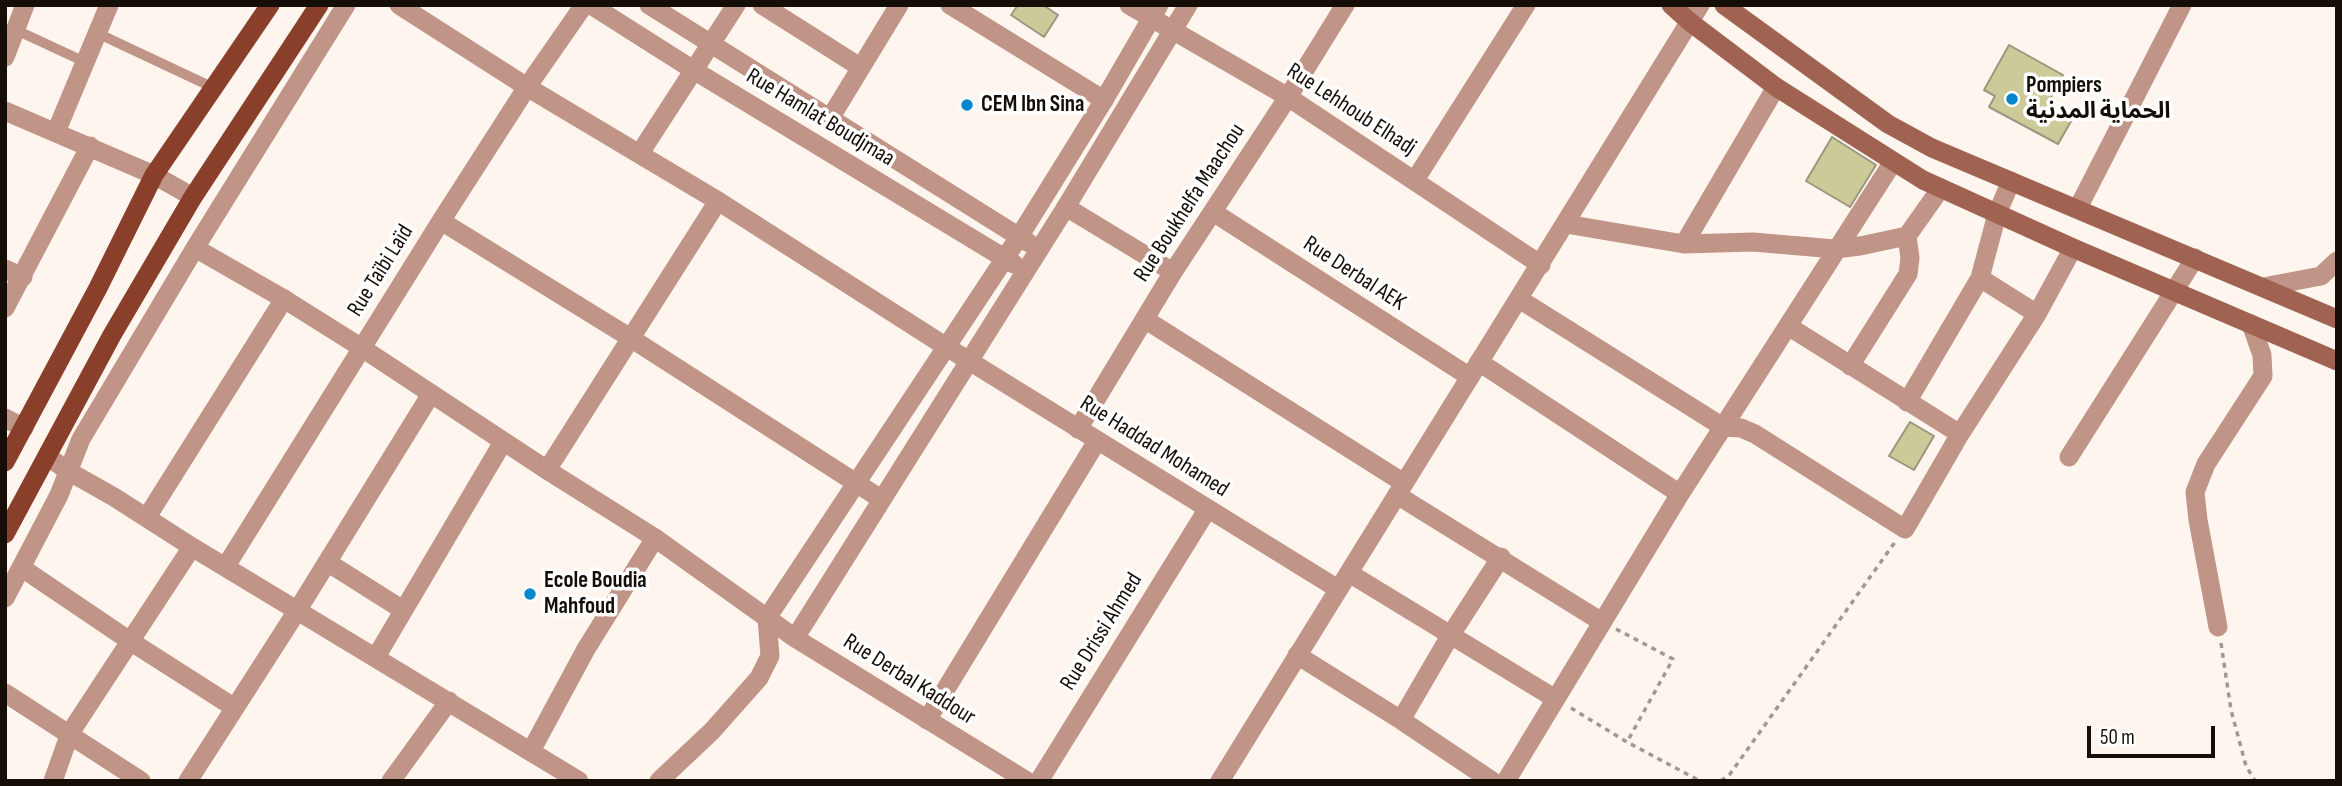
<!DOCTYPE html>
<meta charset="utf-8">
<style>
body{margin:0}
#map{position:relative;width:2342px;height:786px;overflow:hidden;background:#fef6ee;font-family:"Sofia Sans Condensed",sans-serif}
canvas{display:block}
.frame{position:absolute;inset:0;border:7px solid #140e07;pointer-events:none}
.scale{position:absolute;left:2087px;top:726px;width:128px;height:32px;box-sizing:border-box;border:4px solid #140e07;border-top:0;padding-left:9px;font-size:21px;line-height:24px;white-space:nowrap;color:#140e07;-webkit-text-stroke:5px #fff;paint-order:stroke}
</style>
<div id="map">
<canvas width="2342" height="786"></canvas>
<div class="frame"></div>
<div class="scale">50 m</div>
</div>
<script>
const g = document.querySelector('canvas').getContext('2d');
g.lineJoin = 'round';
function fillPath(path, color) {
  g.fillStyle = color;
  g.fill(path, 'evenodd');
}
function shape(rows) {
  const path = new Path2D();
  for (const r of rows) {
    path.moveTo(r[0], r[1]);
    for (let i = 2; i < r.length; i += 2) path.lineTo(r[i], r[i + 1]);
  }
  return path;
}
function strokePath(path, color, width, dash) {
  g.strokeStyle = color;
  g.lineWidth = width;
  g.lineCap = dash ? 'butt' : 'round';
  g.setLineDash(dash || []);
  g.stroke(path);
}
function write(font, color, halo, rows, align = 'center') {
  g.font = font + ' "Sofia Sans Condensed","Noto Sans Arabic",sans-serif';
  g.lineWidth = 7;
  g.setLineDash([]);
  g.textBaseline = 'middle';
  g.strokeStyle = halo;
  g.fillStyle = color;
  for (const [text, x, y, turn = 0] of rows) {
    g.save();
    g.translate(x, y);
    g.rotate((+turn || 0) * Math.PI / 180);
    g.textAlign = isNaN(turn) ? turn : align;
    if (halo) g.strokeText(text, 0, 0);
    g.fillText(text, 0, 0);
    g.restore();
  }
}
const building = shape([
 [1018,5,1043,5,1058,15,1044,37,1011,15,1018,5],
 [2009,45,2063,75,2048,103,2074,116,2058,144,1989,107,1995,96,1984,90,2009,45],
 [1832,137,1876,165,1850,207,1806,181,1832,137],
 [1910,422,1934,436,1914,470,1889,456,1910,422]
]);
const path = shape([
 [1616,629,1673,659,1627,742],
 [2221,643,2231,710,2246,766,2255,781],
 [1571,708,1627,742,1700,781],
 [1721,781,1730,774,1895,542]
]);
const service = shape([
 [16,30,85,62],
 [97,33,214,88]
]);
const minor = shape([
 [762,5,860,67],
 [950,5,1104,100],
 [1129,5,1288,97,1541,265],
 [5,57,25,5],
 [829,120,899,5],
 [56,132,109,5],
 [640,153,736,5],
 [1415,180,1526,5],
 [1066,207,1173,272],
 [2078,208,2182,5],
 [1213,212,1470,377],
 [441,221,629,337,881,499],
 [1566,224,1684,244,1753,242,1835,249,1860,246,1907,236,1941,188],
 [1684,244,1776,87],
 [5,269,23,277],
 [1980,278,1997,214,2011,181],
 [2263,287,2321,276,2337,261],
 [1519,299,1723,427,1741,428,1755,434,1905,529,1960,434,1788,326],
 [5,308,90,146],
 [1146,320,1404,483],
 [945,346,1338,589],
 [1479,362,1680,494],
 [1850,366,1908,274,1910,258,1907,236],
 [1907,402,1980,278,2037,314],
 [5,418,24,428],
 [1078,429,1173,272,1288,97,1345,5],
 [1960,434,2037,314,2073,248],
 [47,456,68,471,114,497,192,547,579,781],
 [2069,457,2195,258],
 [547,470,718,201],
 [1397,495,1602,622],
 [147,517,284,299],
 [327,562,403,610],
 [226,566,441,221,527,87,584,5],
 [22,568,130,641,235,708],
 [1349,573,1554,698],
 [2218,627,2198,520,2195,492,2206,464,2263,376,2262,355,2251,324],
 [1297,655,1401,720,1492,781],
 [376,657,503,442],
 [5,693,141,781],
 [927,720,1097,441],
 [1401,720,1450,636,1501,557],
 [531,751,586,649,655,538],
 [53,781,70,733,192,547],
 [188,781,297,611,431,394],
 [391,781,449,701],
 [659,781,712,731,759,678,770,656,767,618],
 [1039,781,1207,510],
 [1506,781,1680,494,1893,162]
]);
const tertiary = shape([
 [399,5,527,87,718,201,945,346],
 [591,5,695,71,1014,264],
 [649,5,1029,243],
 [5,111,154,175,193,197],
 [195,248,284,299,362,348,547,470,655,538,795,638,1027,781],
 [5,598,59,495,81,439,195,248,346,5],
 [767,618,1019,237,1104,100,1159,5],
 [795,638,1066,207,1188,5],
 [1220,781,1700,5]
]);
const secondary = shape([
 [1671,5,1690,22,1776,87,1923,180,2073,248,2337,361],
 [1724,5,1888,124,1932,148,2337,319]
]);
const primary = shape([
 [5,462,98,288,154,175,270,5],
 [5,534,112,335,193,197,319,5]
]);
const markers = [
 [2012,99,7,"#0187ce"],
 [967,105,7,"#0187ce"],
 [530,594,7,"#0187ce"]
];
const poiNames = [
 ["Pompiers",2026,86],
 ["الحماية المدنية",2026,112],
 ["CEM Ibn Sina",981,105],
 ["Ecole Boudia",544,581],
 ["Mahfoud",544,607]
];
const streetNames = [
 ["Rue Lehhoub Elhadj",1351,110,33],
 ["Rue Hamlat Boudjmaa",820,118,31],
 ["Rue Boukhelfa Maachou",1190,203,-57],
 ["Rue Taïbi Laïd",381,271,-58],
 ["Rue Derbal AEK",1354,274,33],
 ["Rue Haddad Mohamed",1154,447,32],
 ["Rue Drissi Ahmed",1102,632,-58],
 ["Rue Derbal Kaddour",909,680,32]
];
fillPath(building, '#cdca99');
strokePath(building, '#99987f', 2);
strokePath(path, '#a09991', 3.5, [5, 5]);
strokePath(service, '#c09487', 10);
strokePath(minor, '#c09487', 19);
strokePath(tertiary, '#c09487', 19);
strokePath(secondary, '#a16351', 19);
strokePath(primary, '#893f2a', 19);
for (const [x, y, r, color] of markers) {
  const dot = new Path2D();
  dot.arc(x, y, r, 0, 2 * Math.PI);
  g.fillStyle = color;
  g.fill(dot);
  strokePath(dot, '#fff', 2.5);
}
write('bold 23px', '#140e07', '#fff', poiNames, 'left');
write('23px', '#140e07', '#fff', streetNames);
</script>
